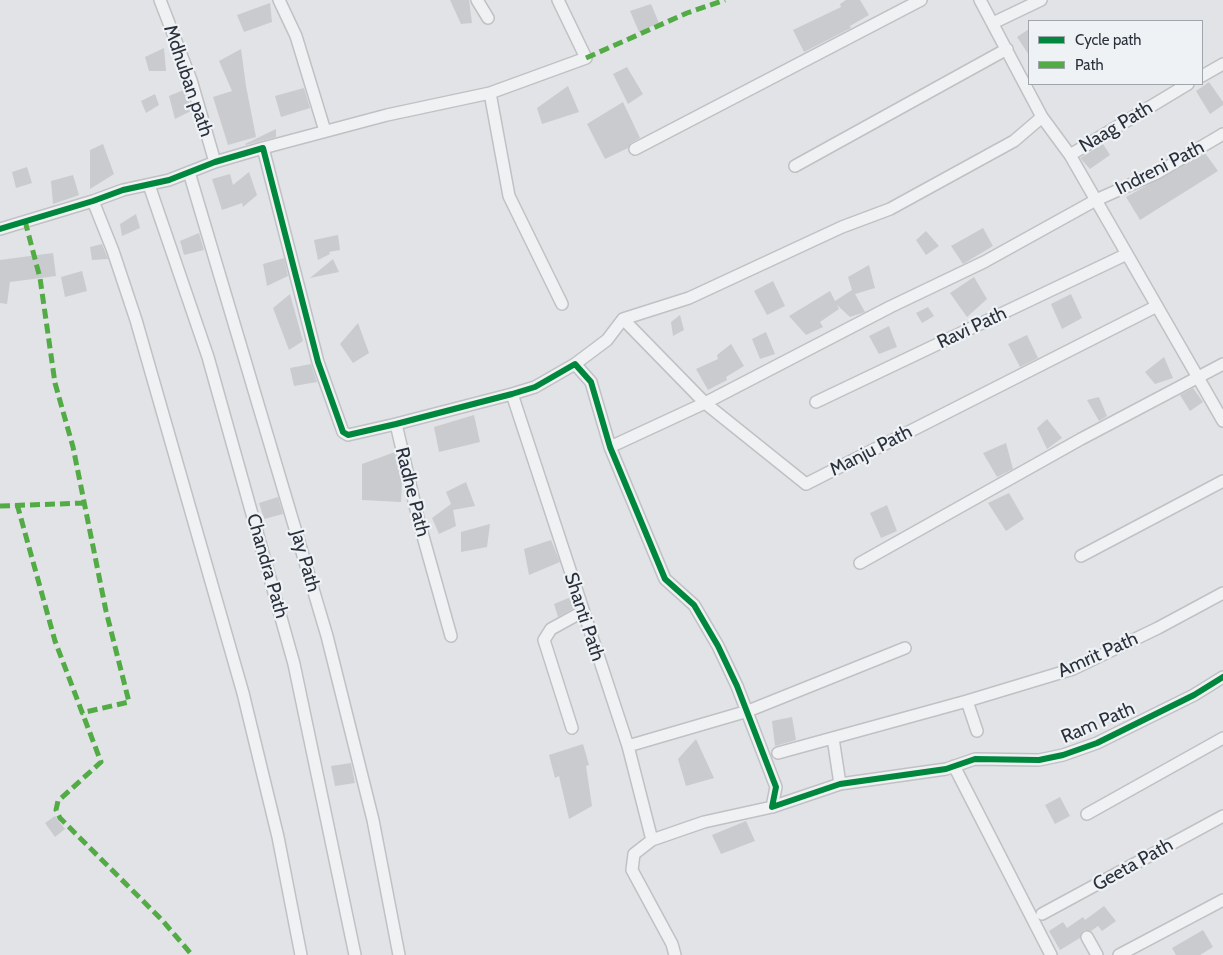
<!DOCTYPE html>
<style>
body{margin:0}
#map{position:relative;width:1223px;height:955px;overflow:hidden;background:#e1e3e6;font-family:Cabin,sans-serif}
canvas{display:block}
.legend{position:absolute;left:1028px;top:20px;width:175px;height:65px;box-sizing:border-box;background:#eff2f5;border:1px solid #a0a5ab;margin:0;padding:6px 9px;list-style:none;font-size:15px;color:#2a313d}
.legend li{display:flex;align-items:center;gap:10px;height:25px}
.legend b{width:25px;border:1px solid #a0a5ab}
</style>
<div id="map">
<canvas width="1223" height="955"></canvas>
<ul class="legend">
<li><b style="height:6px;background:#00873e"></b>Cycle path</li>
<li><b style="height:6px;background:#53ab46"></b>Path</li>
</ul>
</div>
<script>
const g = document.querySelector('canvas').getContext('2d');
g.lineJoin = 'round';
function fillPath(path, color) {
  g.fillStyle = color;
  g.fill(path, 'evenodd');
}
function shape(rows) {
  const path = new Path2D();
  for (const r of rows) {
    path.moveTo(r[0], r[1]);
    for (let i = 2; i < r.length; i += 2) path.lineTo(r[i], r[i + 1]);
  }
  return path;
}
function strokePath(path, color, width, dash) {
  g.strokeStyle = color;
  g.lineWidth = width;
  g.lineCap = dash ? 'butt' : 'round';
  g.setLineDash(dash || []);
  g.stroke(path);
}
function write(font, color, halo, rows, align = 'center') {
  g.font = font + ' Cabin,sans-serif';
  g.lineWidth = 4.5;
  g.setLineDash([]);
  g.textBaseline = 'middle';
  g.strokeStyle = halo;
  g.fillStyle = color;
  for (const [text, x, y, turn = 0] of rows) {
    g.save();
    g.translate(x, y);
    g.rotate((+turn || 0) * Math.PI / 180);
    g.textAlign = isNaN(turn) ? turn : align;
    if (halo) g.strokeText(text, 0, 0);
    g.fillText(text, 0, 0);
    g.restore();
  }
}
const building = shape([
 [450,0,469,0,472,23,461,24],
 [846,0,860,0,869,15,850,26,851,28,804,52,793,30,841,7,840,4],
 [270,3,272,22,244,32,237,15],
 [651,4,659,23,639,32,630,11],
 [1029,29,1029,55,1017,37],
 [164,48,166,71,149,71,145,57],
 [241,49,246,86,256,137,228,145,213,97,232,91,219,61],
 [627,67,643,94,628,104,613,74],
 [1209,82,1223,102,1223,105,1210,114,1196,91],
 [568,86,579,112,542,124,537,108],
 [304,88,310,108,281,117,275,96],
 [186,89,191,111,175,119,169,96],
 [155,94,159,105,146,113,141,101],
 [623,102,640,138,631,143,628,148,605,159,587,124],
 [276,129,276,137,246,145,245,144],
 [103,144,114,174,90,189,90,150],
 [1103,144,1110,155,1090,169,1080,158],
 [1205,153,1218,171,1140,220,1126,197],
 [27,167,32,183,16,188,12,172],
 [249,172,257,195,243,207,242,203,222,210,212,179,230,174,233,185],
 [73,175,79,195,53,204,51,181],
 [136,214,140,228,122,236,120,224],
 [983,228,993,246,963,264,951,246],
 [926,231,939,246,926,255,916,240],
 [199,233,204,250,184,255,180,241],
 [338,235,340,250,329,252,330,254,318,260,314,240],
 [102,244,108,259,92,260,90,247],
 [53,253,56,276,10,282,7,304,0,303,0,260],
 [284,258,288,276,267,286,263,264],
 [333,259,339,272,310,278],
 [869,265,875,288,855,294,865,312,850,317,837,305,839,309,820,322,823,327,806,335,789,316,830,291,835,301,852,290,848,277],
 [82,271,87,291,65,297,61,277],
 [974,277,987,299,967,317,950,293],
 [773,281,785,306,767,315,754,291],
 [290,294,303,341,289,350,273,308],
 [1071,294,1082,318,1062,329,1051,304],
 [928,307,934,316,922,323,916,313],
 [680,315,684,330,673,336,671,322],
 [358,323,369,353,353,363,340,344],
 [889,326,897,347,879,354,869,336],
 [766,332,775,354,760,359,752,339],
 [1027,335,1038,358,1020,367,1008,344],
 [731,344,744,366,726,377,727,380,708,390,696,369,718,359,717,355],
 [1164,357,1173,378,1155,384,1145,372],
 [311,364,317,382,294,386,290,368],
 [1193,388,1203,402,1190,411,1180,395],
 [1099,397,1107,416,1099,421,1087,400],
 [474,415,480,442,439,452,434,427],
 [1047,419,1062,438,1047,449,1037,428],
 [1006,443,1013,469,997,477,983,453],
 [395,452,402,480,401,502,362,500,362,464],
 [466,482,475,506,453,510,456,526,439,534,432,518,451,504,446,492],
 [1009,493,1024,519,1006,531,988,503],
 [278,497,283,514,264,519,259,503],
 [887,505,897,531,881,538,870,513],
 [490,524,487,547,461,552,461,532],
 [551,540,560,562,529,575,524,549],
 [571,597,574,608,558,617,554,604],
 [792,717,796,740,775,746,772,721],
 [696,739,714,778,686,786,678,759],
 [583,744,589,765,586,766,592,806,569,819,559,776,555,778,549,755],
 [351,763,355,783,335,786,331,766],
 [1060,797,1070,816,1055,824,1045,805],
 [55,816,65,829,55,837,45,823],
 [746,821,755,841,721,854,712,835],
 [1104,906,1116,921,1102,931,1098,926,1091,931,1084,930,1080,938,1060,950,1049,931,1063,922,1067,928,1083,917,1085,920],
 [1203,930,1213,947,1200,955,1176,955,1172,948]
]);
const street = shape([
 [160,0,191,80,215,162],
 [279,0,296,36,325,131],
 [477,0,488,18],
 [980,0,1042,117,1070,155,1223,421],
 [993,23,1041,0],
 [1202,76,1223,64],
 [490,93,509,196,562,304],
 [263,148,387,115,490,93,586,58,558,0],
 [635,149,921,0],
 [1070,155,1188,84],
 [795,166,1007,49],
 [189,172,327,636,373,820,399,955],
 [149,185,208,357,294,664,355,955],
 [93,201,113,251,136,320,243,693,278,837,301,955],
 [0,229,93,201,123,190,169,180,215,162,263,148,318,362,343,432,348,435,396,424,512,394,535,387,575,364,591,382,610,447,665,579,694,605,718,646,737,686,776,787,772,807,840,784,946,769,975,759,1039,760,1063,755,1097,743,1194,695,1223,677],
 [623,319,705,403,806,484,1157,306],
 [575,364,607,340,623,319,689,298,842,227,890,209,1014,141,1042,117],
 [512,394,628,746,652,840],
 [816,402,1127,254],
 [396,424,419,522,451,636],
 [610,447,705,403,890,307,984,262,1096,200,1157,173,1223,134],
 [1081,556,1223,481],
 [860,563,1081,439,1223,364],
 [967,701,1073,669,1158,628,1223,593],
 [572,728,544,640,551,629,582,612],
 [833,738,840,784],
 [628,746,748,711,905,648],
 [778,753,967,701,977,731],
 [954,766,1051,955],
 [1087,814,1223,738],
 [1042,914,1223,816],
 [1087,937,1097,955],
 [675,955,672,944,632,870,634,854,652,840,704,822,772,807],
 [1119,955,1223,900]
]);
const quiet = shape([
 [586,58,687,13,725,0],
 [25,221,40,278,55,383,73,447,106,611,129,702,81,713],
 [17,504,55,641,101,762,58,801,56,810,60,818,162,920,192,955],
 [0,506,85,503]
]);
const cycleway = shape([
 [0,229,93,201,123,190,169,180,215,162,263,148,318,362,343,432,348,435,396,424,512,394,535,387,575,364,591,382,610,447,665,579,694,605,718,646,737,686,776,787,772,807,840,784,946,769,975,759,1039,760,1063,755,1097,743,1194,695,1223,677]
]);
const streetNames = [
 ["Mdhuban path",188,81,71],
 ["Naag Path",1116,127,-31],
 ["Indreni Path",1160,168,-27],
 ["Ravi Path",972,328,-25],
 ["Manju Path",871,451,-27],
 ["Radhe Path",412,492,76],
 ["Jay Path",305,561,74],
 ["Chandra Path",267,566,74],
 ["Shanti Path",584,617,72],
 ["Amrit Path",1098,655,-24],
 ["Ram Path",1098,723,-23],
 ["Geeta Path",1133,865,-29]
];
fillPath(building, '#cacbce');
strokePath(street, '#c0c1c4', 14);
strokePath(street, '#f0f1f3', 11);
strokePath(quiet, '#53ab46', 5, [10, 5]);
strokePath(cycleway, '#00873e', 6);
write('19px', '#2a313d', '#eff2f5', streetNames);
</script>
